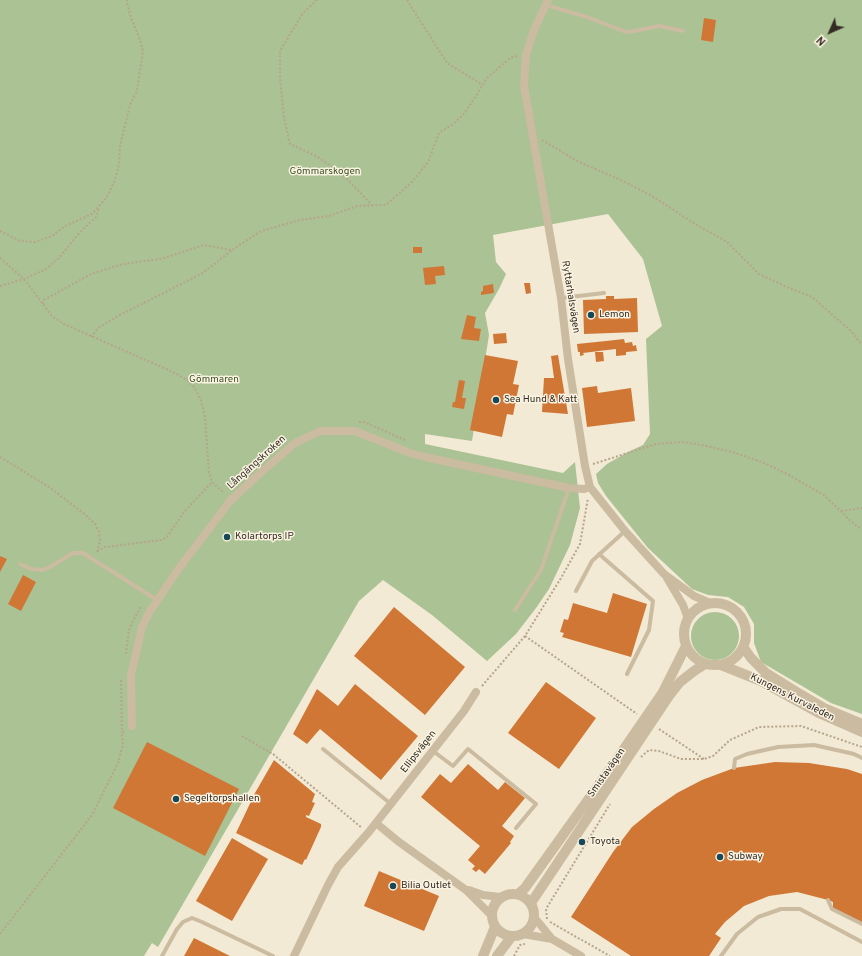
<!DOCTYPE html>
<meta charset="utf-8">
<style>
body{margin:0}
#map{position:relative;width:862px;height:956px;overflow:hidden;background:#f2ead4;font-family:Overpass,sans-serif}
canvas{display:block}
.north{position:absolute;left:810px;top:12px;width:40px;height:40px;-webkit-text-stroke:3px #faf3e1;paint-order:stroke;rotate:225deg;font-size:11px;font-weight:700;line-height:16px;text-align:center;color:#342c24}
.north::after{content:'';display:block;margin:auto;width:14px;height:18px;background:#342c24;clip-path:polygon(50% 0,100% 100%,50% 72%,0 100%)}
</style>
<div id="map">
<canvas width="862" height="956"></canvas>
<div class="north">N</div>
</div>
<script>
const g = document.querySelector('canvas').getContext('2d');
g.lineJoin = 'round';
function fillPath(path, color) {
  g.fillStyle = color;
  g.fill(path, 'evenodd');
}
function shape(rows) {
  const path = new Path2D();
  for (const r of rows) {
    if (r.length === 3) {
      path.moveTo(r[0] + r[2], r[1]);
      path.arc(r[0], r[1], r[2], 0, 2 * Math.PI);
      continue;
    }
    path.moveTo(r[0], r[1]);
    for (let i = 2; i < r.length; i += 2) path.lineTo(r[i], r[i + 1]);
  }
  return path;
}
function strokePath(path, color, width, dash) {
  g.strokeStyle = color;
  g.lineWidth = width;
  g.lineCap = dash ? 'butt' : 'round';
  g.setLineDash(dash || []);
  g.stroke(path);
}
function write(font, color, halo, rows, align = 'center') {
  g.font = font + ' Overpass,sans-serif';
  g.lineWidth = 3;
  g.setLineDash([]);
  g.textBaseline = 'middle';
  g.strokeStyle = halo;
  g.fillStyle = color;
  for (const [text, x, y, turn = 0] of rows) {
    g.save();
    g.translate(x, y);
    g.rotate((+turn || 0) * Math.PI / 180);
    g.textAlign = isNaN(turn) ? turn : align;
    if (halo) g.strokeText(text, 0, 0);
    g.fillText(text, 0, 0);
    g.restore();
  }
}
const green = shape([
 [0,0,862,0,862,714,831,703,761,662,754,643,754,624,744,607,728,597,708,595,692,589,648,548,606,496,598,483,596,474,607,464,628,452,643,445,650,434,646,339,662,326,643,259,608,214,493,235,496,262,506,274,499,289,485,313,489,335,472,441,425,434,425,444,563,473,575,462,580,508,570,545,549,589,536,608,516,634,487,661,432,615,383,580,359,601,158,947,152,943,144,956,0,956],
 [715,636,24]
]);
const building = shape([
 [704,18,716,20,713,42,701,40],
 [413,247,422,247,422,253,413,253],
 [444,266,445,275,435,276,436,284,425,285,423,268],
 [524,283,530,283,531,293,526,294],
 [493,284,494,293,481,295,481,292,483,291,483,286],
 [606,296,614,296,614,299,637,298,638,332,584,334,583,300,606,299],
 [467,315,476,317,474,328,481,329,479,341,461,339],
 [506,333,507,343,494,344,493,334],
 [624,339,625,343,632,342,633,346,636,345,637,351,626,352,626,355,616,356,616,349,607,350,606,341],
 [606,341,607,350,583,353,584,355,580,356,580,352,578,352,577,344],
 [595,352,603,352,604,361,596,362],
 [485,355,518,361,513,384,519,385,513,415,507,414,502,437,470,430],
 [558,355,568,414,542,412,544,378,554,378,551,356],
 [459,380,465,381,462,398,466,398,464,409,452,407,453,402,455,402],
 [597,386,598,393,631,388,635,421,587,427,582,388],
 [0,556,7,559,0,572],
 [23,575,36,582,21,611,8,604],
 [613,593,647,604,631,657,562,637,564,633,560,632,564,619,568,620,573,603,607,613],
 [394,607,465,667,425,715,354,656],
 [546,682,596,718,559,769,508,733],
 [355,684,418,736,381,780,320,729,307,744,293,734,317,689,338,706],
 [147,742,239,789,205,856,113,808],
 [274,760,315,794,312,802,315,803,309,816,306,815,306,817,321,824,321,827,306,860,305,859,302,865,236,833,255,793],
 [775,762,809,763,847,769,862,774,862,923,833,908,833,902,828,900,797,892,769,896,744,906,725,922,715,934,721,938,709,956,631,956,571,917,613,852,632,827,654,809,677,793,702,780,734,768],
 [468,764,498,790,505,782,525,798,502,826,514,836,510,842,511,843,485,874,479,869,476,872,472,869,475,866,468,860,480,846,421,797,440,774,451,783],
 [232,838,268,859,232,921,196,901],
 [379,871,439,896,424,931,364,906],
 [194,938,230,956,184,956]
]);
const path = shape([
 [317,0,303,13,280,51,280,78,284,118,290,144,316,156,340,172,373,206],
 [407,0,447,63,483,85],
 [542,140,579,162,623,181,652,196,692,222,727,242,759,274,789,288,812,297,851,331,862,345],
 [0,231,20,241,35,242,52,236,65,226,92,214,107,197,115,180,119,164,120,146,130,105,137,91,143,51,139,37,131,18,127,3,127,0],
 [0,258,24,279,52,316,64,324,175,373,187,380,194,387,201,400,205,417,209,472,212,482,224,493],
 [0,286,24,279,46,269,59,258,80,232,96,217,99,208],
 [43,304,44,300,91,274,123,264,161,259,204,245,232,250,261,231,300,220,329,216,357,206,386,205,412,182,428,162,439,133,453,124,463,115,478,93,486,79,510,58,517,56],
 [91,337,98,328,116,317,203,273,232,250],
 [359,422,364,422,405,440],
 [0,457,49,487,87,516,95,524,99,532,100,540,97,553],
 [593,464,656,444,682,442,702,445,732,452,762,462,791,476,825,496,855,525,862,529],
 [841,511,862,508],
 [97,551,105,547,162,540,167,537,184,512,212,482],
 [525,636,637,714],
 [126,654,129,630,135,617,141,607],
 [121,680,122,733],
 [482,686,525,636,561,578,580,544,588,498],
 [659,729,704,759],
 [242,736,273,754,362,828],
 [641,757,649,750,659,751,681,759,704,759,713,756,730,740,759,727,801,726,862,747],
 [547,919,546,909,610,804],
 [550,922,610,956],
 [0,934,92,815,118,763,123,744,122,733,126,730],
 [514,956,520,945,525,944]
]);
const service = shape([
 [546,5,587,17,626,32,634,31,659,26,683,31],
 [561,298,604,293],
 [599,554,653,601,649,630,627,674],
 [20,564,31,569,42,570,50,567,73,553,83,553,157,600],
 [576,591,592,561,625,531],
 [515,610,541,570,569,488],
 [323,749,391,804],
 [433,751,453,766,468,749,536,804,516,828],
 [734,768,735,759,747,754,778,747,814,745,854,754,862,758],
 [828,900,832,909,862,924],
 [162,956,177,929,183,922,192,918,202,922,273,956],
 [721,956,737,934,758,917,781,909,800,909,862,942]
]);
const minor = shape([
 [548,0,534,30,526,55,524,86,561,298,568,359,585,466,590,487,625,531,664,574,694,596,710,603],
 [667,578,683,605,688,619],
 [132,726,131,675,142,627,149,613,177,571,230,501,259,474,295,443,320,431,355,431,410,453,425,457,569,488,584,489,590,487],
 [376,823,399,842,466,890,491,915],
 [469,890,483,895,500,897],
 [534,917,552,939],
 [523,934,552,939,581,956],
 [294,956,328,885,338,867,368,833,464,711,476,692]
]);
const tertiary = shape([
 [715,634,31],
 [744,648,751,658,766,673,795,691,824,708,862,724],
 [721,665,761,681,821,714,862,732],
 [513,915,21],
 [518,894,525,888,613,765,663,692,686,646],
 [531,903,669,696,680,682,694,671,705,664],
 [483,956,495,927],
 [497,956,512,936]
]);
const markers = [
 [591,315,4,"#174858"],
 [496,400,4,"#174858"],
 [227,537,4,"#174858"],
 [176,799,4,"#174858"],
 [582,842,4,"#174858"],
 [720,857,4,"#174858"],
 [393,886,4,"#174858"]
];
const parkNames = [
 ["Gömmarskogen",325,172],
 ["Gömmaren",214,380]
];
const streetNames = [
 ["Ryttarhalsvägen",570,297,81],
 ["Långängskroken",257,463,-42],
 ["Kungens Kurvaleden",792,698,27],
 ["Ellipsvägen",419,752,-52],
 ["Smistavägen",607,773,-55]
];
const poiNames = [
 ["Lemon",599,315],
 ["Sea Hund & Katt",504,400],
 ["Kolartorps IP",235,537],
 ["Segeltorpshallen",184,799],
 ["Toyota",590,842],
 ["Subway",728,857],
 ["Bilia Outlet",401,886]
];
fillPath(green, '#aac294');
fillPath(building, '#d07735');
strokePath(path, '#b7a58a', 2, [2, 2]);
strokePath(service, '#cbbba0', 4);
strokePath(minor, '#cbbba0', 8);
strokePath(tertiary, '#cbbba0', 10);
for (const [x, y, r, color] of markers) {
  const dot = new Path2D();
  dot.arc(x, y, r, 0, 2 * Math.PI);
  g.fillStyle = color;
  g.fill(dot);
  strokePath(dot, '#faf3e1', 1.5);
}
write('10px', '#3b5426', '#faf3e1', parkNames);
write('10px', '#342c24', '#faf3e1', streetNames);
write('10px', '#342c24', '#faf3e1', poiNames, 'left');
</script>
